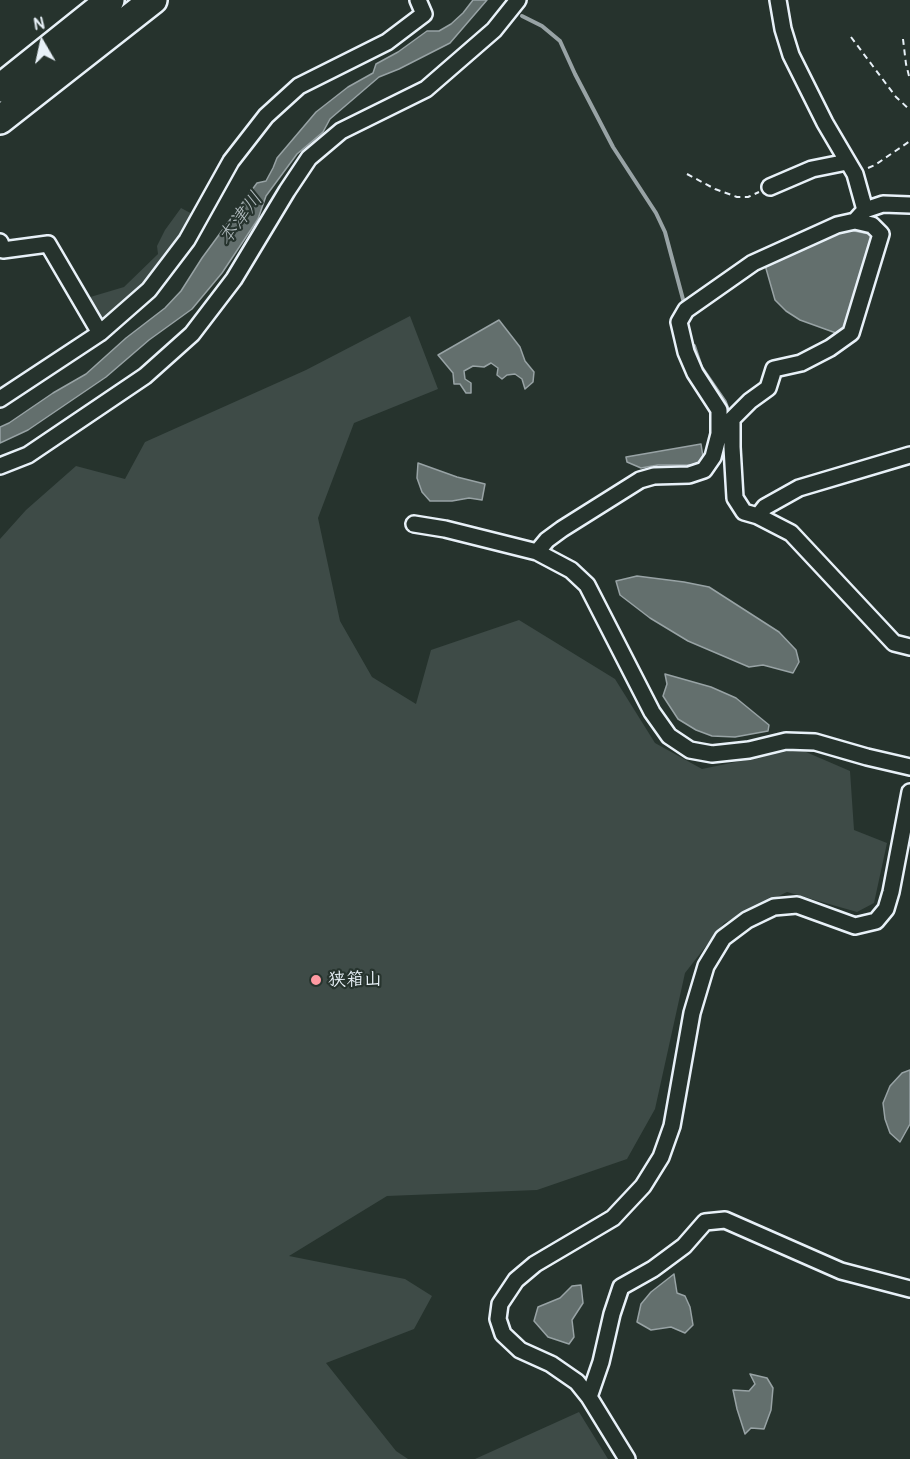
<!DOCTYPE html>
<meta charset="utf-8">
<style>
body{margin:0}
#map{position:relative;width:910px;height:1459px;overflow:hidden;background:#26332d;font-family:Pangolin,sans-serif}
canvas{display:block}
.north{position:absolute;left:12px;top:12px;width:60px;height:60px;-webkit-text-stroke:4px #26332d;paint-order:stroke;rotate:351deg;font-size:16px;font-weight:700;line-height:24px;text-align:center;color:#e8f1f8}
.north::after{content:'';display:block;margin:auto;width:21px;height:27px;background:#e8f1f8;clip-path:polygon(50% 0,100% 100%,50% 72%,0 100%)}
</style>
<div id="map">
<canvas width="910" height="1459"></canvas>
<div class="north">N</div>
</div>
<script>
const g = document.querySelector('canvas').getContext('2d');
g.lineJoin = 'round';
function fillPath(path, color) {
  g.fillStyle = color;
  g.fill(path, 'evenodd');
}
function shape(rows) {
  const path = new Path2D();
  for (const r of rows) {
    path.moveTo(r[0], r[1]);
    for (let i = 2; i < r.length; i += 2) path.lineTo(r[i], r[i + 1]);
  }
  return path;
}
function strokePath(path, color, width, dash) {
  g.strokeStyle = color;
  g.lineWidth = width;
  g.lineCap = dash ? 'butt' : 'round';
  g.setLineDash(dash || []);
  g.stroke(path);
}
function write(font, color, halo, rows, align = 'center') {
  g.font = font + ' Pangolin,"Klee One",sans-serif';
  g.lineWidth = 4.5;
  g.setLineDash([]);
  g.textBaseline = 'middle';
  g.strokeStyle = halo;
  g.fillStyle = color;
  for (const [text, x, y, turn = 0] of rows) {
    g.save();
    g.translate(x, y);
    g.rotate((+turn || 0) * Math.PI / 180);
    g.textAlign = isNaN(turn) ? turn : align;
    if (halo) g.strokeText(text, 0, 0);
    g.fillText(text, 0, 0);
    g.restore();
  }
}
const green = shape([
 [181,208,196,216,158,275,101,328,87,298,124,287,158,254,157,246,165,230],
 [410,316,438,389,354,423,318,518,340,621,372,677,416,704,431,650,519,620,615,679,655,743,702,769,799,749,850,771,854,830,887,843,874,903,857,912,787,892,724,923,685,973,655,1109,627,1159,537,1190,387,1196,289,1256,405,1279,432,1296,414,1329,326,1363,396,1451,408,1459,0,1459,0,539,26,510,76,466,125,479,145,442,306,370],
 [579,1412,608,1459,475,1459]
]);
const water = shape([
 [473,0,487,0,450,43,399,69,379,77,330,119,323,132,297,154,266,196,258,219,222,273,192,309,149,340,106,377,28,430,0,443,0,427,9,423,53,393,86,374,126,338,165,308,181,291,202,258,257,183,266,181,273,168,277,158,316,112,348,87,373,73,376,64,398,52,427,31,439,31,451,24,463,13,473,0],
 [849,230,869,234,873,239,846,323,844,329,836,333,800,320,786,311,775,300,765,265,842,231,849,230],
 [499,320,520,347,525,361,534,372,533,382,525,389,522,379,515,374,507,375,502,379,497,375,498,368,491,363,484,367,473,366,464,371,465,379,471,383,471,393,466,393,460,384,454,384,453,373,438,355,499,320],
 [701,444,703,457,701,462,692,465,658,465,641,468,627,462,626,457,701,444],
 [418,463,457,477,485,484,482,500,469,498,452,501,430,501,422,492,417,478,418,463],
 [637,576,684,582,709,587,779,632,796,650,799,662,793,673,763,665,749,667,688,641,650,618,620,595,616,581,637,576],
 [665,674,711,687,736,698,769,725,768,731,735,737,712,736,696,730,678,719,663,696,667,684,665,674],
 [910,1070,910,1124,900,1142,890,1133,885,1119,883,1103,890,1086,902,1073,910,1070],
 [674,1274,677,1293,685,1296,690,1307,693,1325,685,1333,671,1327,651,1330,637,1322,641,1304,651,1292,674,1274],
 [581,1285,583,1303,572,1320,574,1337,569,1344,548,1337,534,1321,538,1307,560,1298,572,1286,581,1285],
 [750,1374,767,1378,773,1388,771,1410,764,1429,751,1428,745,1434,737,1409,733,1390,749,1391,755,1384,750,1374]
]);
const stream = shape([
 [522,16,542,26,560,41,575,74,613,147,656,213,665,232,684,303],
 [694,346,701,367,725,402,728,410,728,415]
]);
const path = shape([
 [851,37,896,97,910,110],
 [903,39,906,64,910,80],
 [868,168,875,165,910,141],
 [687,174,715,189,737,197,748,197,759,192]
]);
const street = shape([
 [778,0,783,29,791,55,825,123,855,174,865,210],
 [770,187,812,169,847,162],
 [855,221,872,225,881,234,851,333,830,348,801,363,774,369,768,388,750,401,732,419,732,447,735,498,744,512,758,516,791,533,894,643,910,647],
 [0,242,3,250,48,244,100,333],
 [0,399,100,333,149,290,187,240,231,161,266,116,299,86,387,42,424,14,418,0],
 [0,466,28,455,145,376,192,334,234,279,287,191,309,158,341,131,426,89,494,30,518,0],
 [758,516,765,507,799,488,910,455],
 [414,524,445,529,537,552,571,570,587,585,652,712,669,736,690,750,712,754,749,750,786,741,815,742,867,757,910,767],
 [537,552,547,540,562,529,640,480,654,476,689,475,704,470,713,457,719,434,719,410,695,373,686,352,679,322,686,310,753,263,837,225,855,221,865,210,883,204,910,205],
 [589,1397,601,1362,612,1314,621,1287,653,1269,684,1246,705,1222,725,1220,841,1271,910,1289],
 [627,1459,589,1397,577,1382,551,1364,520,1350,503,1334,498,1319,500,1304,516,1280,535,1264,613,1218,643,1186,661,1157,672,1126,692,1013,706,966,723,938,747,920,774,907,797,905,855,926,876,921,886,909,891,892,910,792]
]);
const highway = shape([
 [0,88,110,0],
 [0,120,153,0]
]);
const markers = [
 [316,980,6,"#ff9aa2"]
];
const poiNames = [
 ["狭箱山",328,980]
];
const waterNames = [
 ["本津川",241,219,-53]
];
fillPath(green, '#3e4b47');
fillPath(water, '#636f6d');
strokePath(water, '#98a3a5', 1.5);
strokePath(stream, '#98a3a5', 4);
strokePath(street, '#e8f1f8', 20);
strokePath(highway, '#e8f1f8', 32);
strokePath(path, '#e8f1f8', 2, [6, 4.5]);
strokePath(street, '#26332d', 15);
strokePath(highway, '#26332d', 27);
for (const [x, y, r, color] of markers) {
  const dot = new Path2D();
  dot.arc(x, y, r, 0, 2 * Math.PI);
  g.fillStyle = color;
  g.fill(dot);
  strokePath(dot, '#26332d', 2);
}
write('bold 18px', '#e8f1f8', '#26332d', poiNames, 'left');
write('italic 20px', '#b3bdc0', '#26332d', waterNames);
</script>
